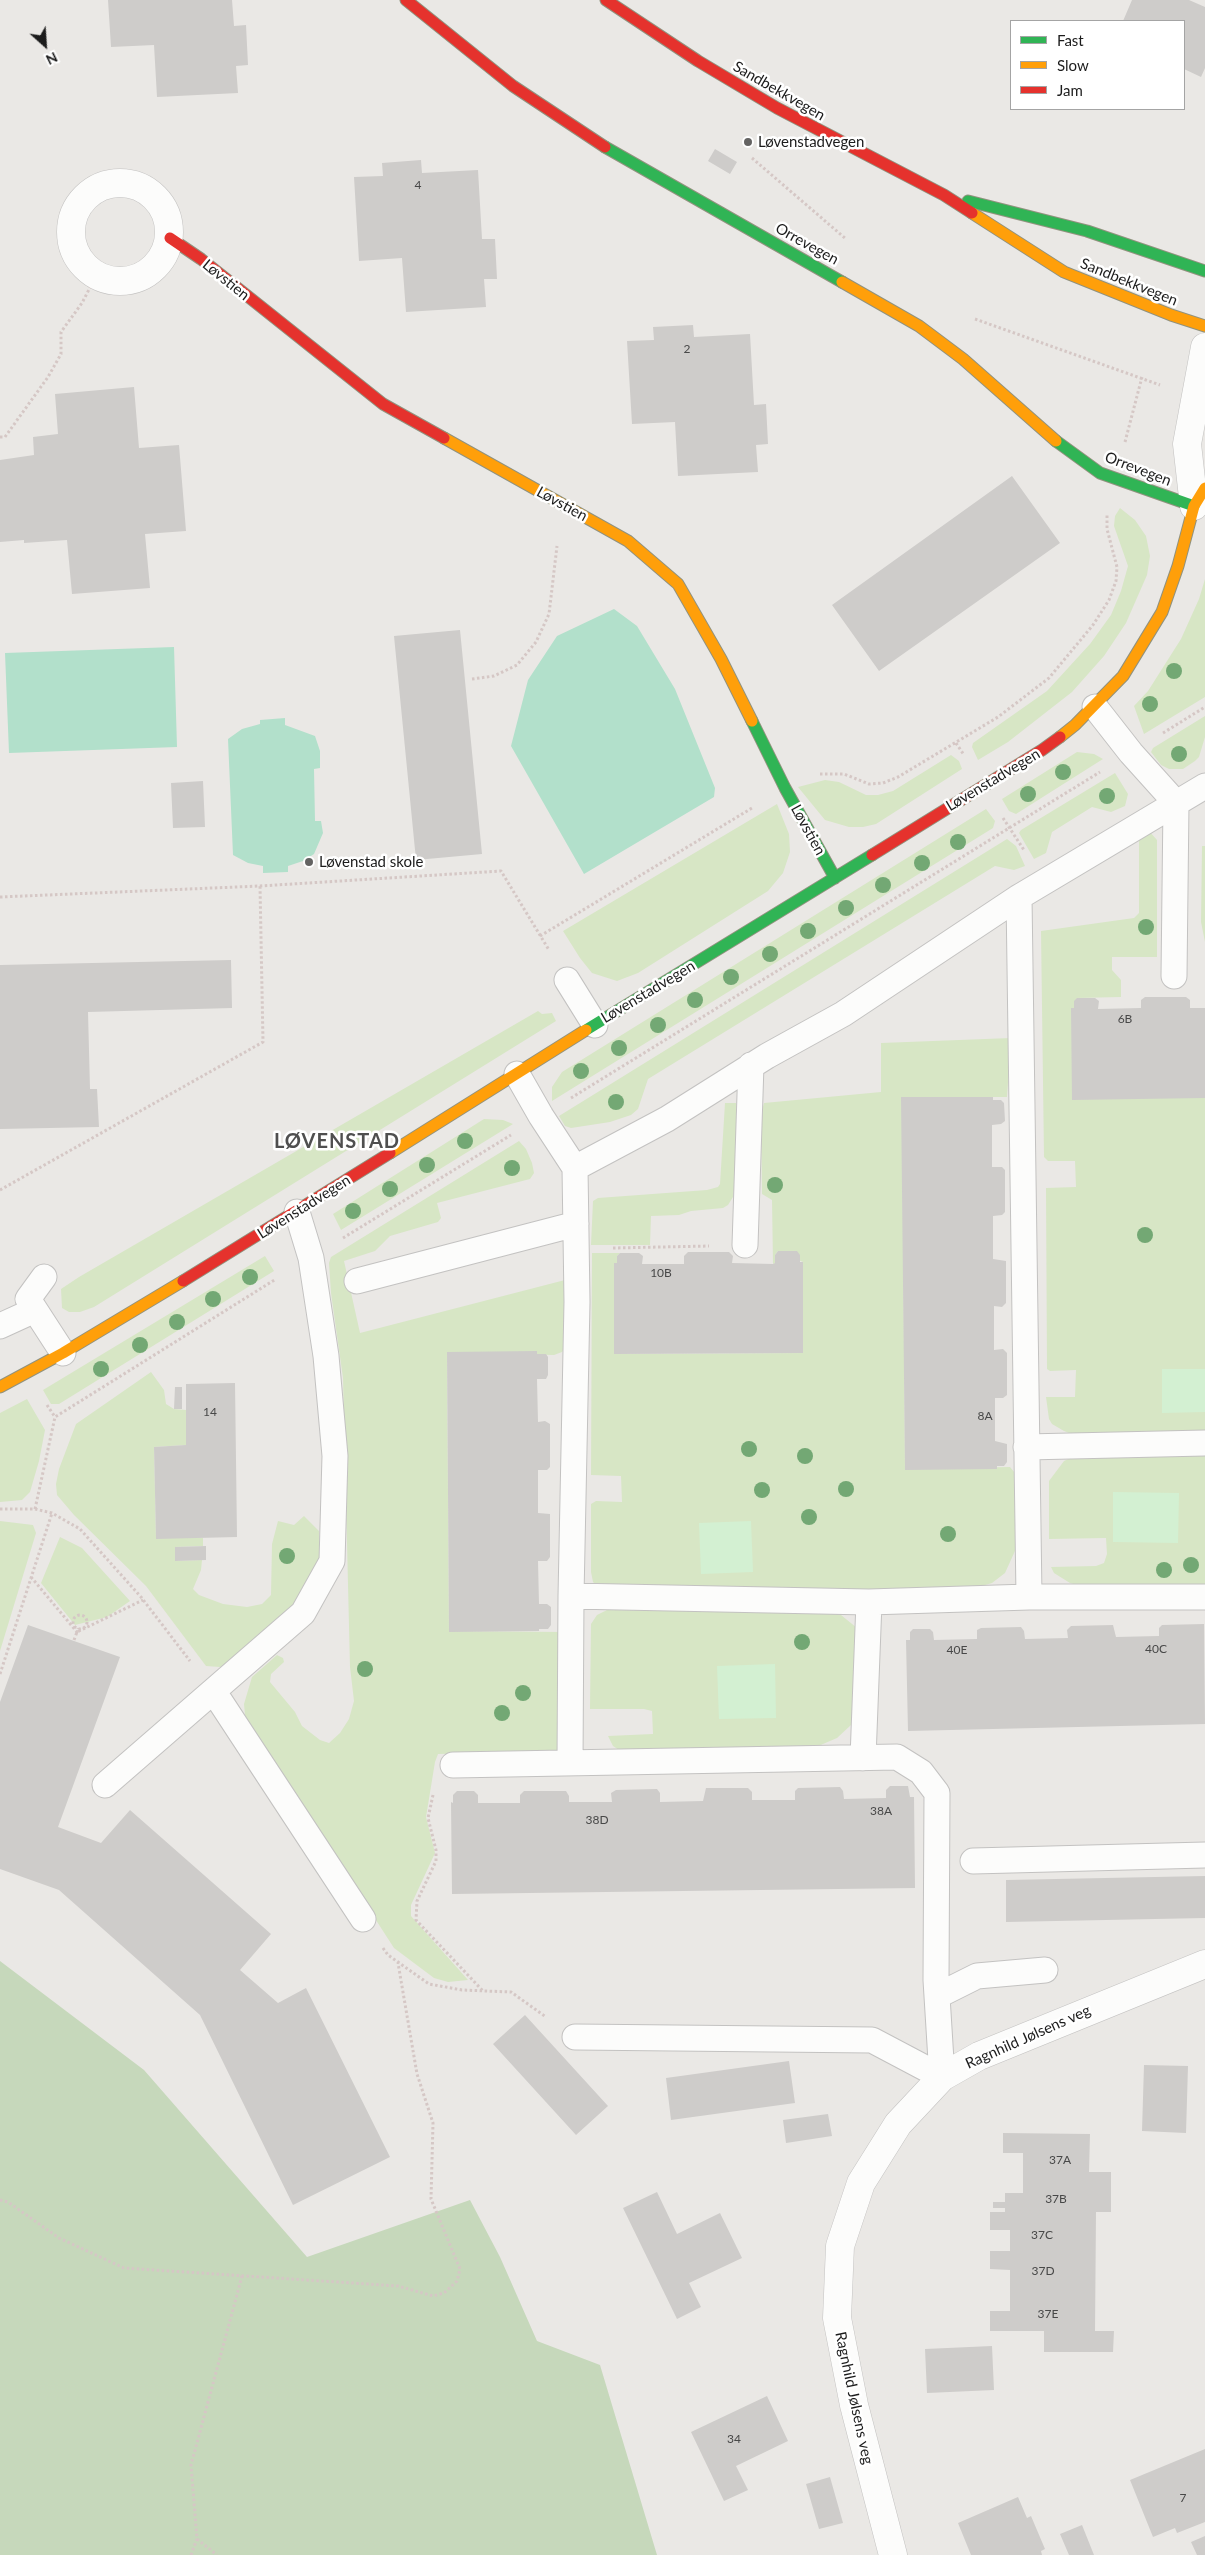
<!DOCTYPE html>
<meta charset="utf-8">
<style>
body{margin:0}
#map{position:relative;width:1205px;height:2555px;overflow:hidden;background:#eae8e5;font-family:Lato,sans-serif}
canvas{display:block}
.legend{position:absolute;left:1010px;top:20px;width:175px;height:90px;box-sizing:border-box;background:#fff;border:1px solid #a4a4a4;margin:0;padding:6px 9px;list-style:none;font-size:15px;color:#1c1c1c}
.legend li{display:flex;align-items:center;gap:10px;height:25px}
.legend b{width:25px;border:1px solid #a4a4a4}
.north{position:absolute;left:20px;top:20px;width:50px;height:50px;-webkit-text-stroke:4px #fff;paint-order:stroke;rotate:154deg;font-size:14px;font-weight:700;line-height:20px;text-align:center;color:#1c1c1c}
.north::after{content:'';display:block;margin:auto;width:18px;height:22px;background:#1c1c1c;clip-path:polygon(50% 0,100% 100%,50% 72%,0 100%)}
</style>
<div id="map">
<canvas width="1205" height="2555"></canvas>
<ul class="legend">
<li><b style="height:6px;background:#30b455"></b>Fast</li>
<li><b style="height:6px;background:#ff9f0a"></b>Slow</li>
<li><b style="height:6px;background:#e5322d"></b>Jam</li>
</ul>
<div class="north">N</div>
</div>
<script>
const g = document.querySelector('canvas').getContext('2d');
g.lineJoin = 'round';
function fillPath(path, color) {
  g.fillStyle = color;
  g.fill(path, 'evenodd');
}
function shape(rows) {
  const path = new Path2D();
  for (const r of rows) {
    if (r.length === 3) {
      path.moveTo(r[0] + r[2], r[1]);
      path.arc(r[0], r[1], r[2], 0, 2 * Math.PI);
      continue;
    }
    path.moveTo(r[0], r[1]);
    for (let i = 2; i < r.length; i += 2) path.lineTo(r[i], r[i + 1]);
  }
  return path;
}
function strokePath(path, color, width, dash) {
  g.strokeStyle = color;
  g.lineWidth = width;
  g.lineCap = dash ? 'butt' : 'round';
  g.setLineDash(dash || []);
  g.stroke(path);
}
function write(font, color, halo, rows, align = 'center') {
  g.font = font + ' Lato,sans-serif';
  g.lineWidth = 5;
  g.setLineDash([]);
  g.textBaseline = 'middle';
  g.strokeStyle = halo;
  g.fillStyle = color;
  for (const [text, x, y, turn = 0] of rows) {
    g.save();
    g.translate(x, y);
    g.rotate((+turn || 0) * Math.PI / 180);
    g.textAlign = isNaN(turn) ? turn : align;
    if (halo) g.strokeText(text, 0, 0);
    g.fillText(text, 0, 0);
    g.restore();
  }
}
const grass = shape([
 [1120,508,1135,520,1146,536,1150,556,1147,575,1126,623,1104,656,1072,692,1008,742,978,760,972,747,973,743,1047,691,1090,644,1111,615,1121,591,1128,566,1114,526,1115,516],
 [1205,579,1205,697,1144,734,1134,706,1148,691,1181,639,1199,599],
 [1205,716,1205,737,1199,757,1195,761,1183,769,1169,769,1161,765,1151,752,1153,748],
 [1077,752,1094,754,1103,759,1016,814,1009,811,1002,799],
 [951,755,959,761,962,769,876,824,863,827,849,827,825,820,798,787,825,780,839,782,866,795,878,795,893,791],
 [1115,773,1128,794,1125,806,1111,812,1092,807,1052,832,1046,853,1034,859,1019,833,1021,830],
 [777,804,789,834,790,852,783,873,768,891,638,973,617,981,592,973,580,958,563,931],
 [986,809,995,821,993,828,552,1101,552,1087,562,1072],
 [1149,831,1157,840,1157,957,1112,957,1112,970,1121,980,1121,997,1077,998,1205,1098,1205,1369,1162,1370,1162,1412,1205,1412,1205,1432,1077,1436,1064,1431,1052,1424,1049,1419,1046,1397,1075,1397,1076,1370,1050,1371,1047,1369,1046,1188,1076,1187,1075,1161,1048,1161,1044,1157,1041,931,1134,918,1139,913,1139,838],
 [1007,839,1016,846,1025,866,1014,870,995,866,648,1079,638,1109,631,1115,610,1122,571,1128,565,1126,559,1116],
 [1202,846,1205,846,1205,942,1201,922],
 [538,1011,542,1014,552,1013,556,1021,94,1307,80,1312,69,1312,62,1308,61,1289,79,1277],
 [1011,1038,1007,1097,902,1097,905,1469,1010,1467,1015,1473,1018,1535,1015,1551,1005,1573,992,1583,975,1588,800,1590,598,1587,593,1582,591,1572,591,1504,596,1501,622,1502,621,1476,591,1475,592,1253,620,1253,617,1256,617,1263,614,1264,615,1354,803,1353,803,1262,778,1251,775,1255,775,1263,773,1264,772,1200,762,1194,761,1114,764,1103,881,1092,881,1043],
 [725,1103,736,1103,738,1133,737,1173,733,1197,728,1205,723,1208,691,1211,679,1215,651,1216,650,1245,591,1245,593,1201,598,1198,707,1190,718,1187,720,1184],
 [484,1119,503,1120,513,1124,341,1230,333,1214],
 [519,1141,526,1149,532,1163,534,1173,530,1179,437,1203,441,1218,438,1222,390,1236,375,1251,344,1261,360,1333,565,1280,566,1348,562,1352,554,1355,447,1353,449,1631,563,1632,560,1749,555,1752,438,1754,435,1762,426,1817,435,1853,411,1905,411,1916,468,1980,448,1982,434,1978,394,1948,253,1730,245,1715,244,1704,252,1677,277,1655,283,1658,284,1662,271,1674,270,1682,295,1712,302,1726,320,1740,329,1743,340,1733,349,1719,354,1701,350,1667,343,1378,331,1293,329,1263,331,1257],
 [265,1256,274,1271,59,1404,51,1404,43,1390],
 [151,1372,164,1390,166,1404,174,1409,186,1410,186,1445,154,1447,156,1538,203,1538,203,1546,175,1547,176,1561,202,1560,201,1570,193,1589,199,1595,223,1604,247,1607,262,1604,271,1595,272,1544,278,1521,294,1525,304,1516,319,1531,319,1562,295,1605,233,1664,220,1667,206,1666,146,1586,74,1515,57,1495,56,1484,59,1469,76,1424],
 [27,1399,45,1430,39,1461,30,1492,22,1500,0,1502,0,1413],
 [1205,1450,1205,1584,1080,1586,1070,1583,1054,1573,1051,1567,1096,1566,1104,1563,1107,1554,1106,1538,1049,1539,1049,1481,1064,1461,1075,1456],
 [0,1521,33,1525,36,1533,0,1651],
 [60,1537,82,1548,130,1601,107,1617,75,1625,41,1583],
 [607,1610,831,1612,841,1615,857,1628,854,1714,851,1725,837,1738,816,1747,619,1750,613,1746,608,1736,653,1734,652,1711,644,1709,590,1709,591,1624,597,1615]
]);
const forest = shape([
 [0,1961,144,2070,307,2257,470,2200,500,2257,537,2341,600,2365,657,2555,0,2555]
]);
const park = shape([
 [1162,1369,1205,1369,1205,1412,1162,1413],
 [1113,1492,1179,1493,1178,1543,1113,1542],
 [751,1521,753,1572,701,1574,699,1523],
 [775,1664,776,1718,719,1719,717,1666]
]);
const pitch = shape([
 [614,609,637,626,675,689,715,788,714,797,584,874,511,746,528,680,557,636],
 [174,647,177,747,9,753,5,653],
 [285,718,285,725,315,736,320,751,320,768,314,769,315,821,321,821,323,833,314,854,303,861,288,866,288,872,263,873,263,866,248,863,233,855,228,739,242,729,260,724,260,720]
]);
const building = shape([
 [108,0,232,0,234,26,246,25,248,65,236,66,238,93,157,97,154,45,111,47],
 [1132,0,1189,0,1205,7,1205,68,1201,77,1184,69,1184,21,1123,21],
 [715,149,737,162,730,174,708,161],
 [421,160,422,173,478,170,482,239,495,239,497,279,484,279,486,307,406,312,402,258,359,261,354,177,383,176,382,163],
 [693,325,694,337,750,334,754,405,766,404,768,444,756,445,758,472,678,476,675,422,632,424,627,341,654,340,653,327],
 [134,387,139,448,179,445,186,531,145,534,150,588,72,594,67,540,24,543,24,540,0,542,0,460,34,455,33,437,58,434,55,394],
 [1012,476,1060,543,879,671,832,605],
 [460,630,482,854,416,860,394,636],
 [203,781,205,827,173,828,171,783],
 [231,960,232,1008,88,1012,90,1089,97,1089,99,1127,0,1129,0,965],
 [1145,997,1186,997,1190,1000,1190,1008,1205,1008,1205,1098,1072,1100,1071,1008,1074,1008,1074,1001,1077,998,1095,998,1099,1001,1098,1009,1141,1008,1141,1000],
 [901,1097,993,1097,993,1100,1001,1100,1004,1103,1005,1121,1001,1124,992,1125,992,1167,1002,1167,1005,1170,1005,1212,1002,1215,993,1216,993,1259,1006,1261,1006,1303,1002,1307,994,1306,994,1350,1003,1349,1007,1353,1007,1395,1003,1398,995,1398,995,1441,1007,1444,1007,1462,1004,1466,997,1466,997,1469,905,1470],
 [778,1251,797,1251,800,1255,800,1262,803,1262,803,1353,614,1354,614,1263,617,1263,617,1256,620,1253,639,1253,643,1256,642,1264,684,1264,684,1256,688,1252,729,1252,733,1256,732,1263,773,1264,775,1263,775,1255],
 [537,1351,537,1354,546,1354,548,1357,548,1375,546,1379,537,1379,538,1422,545,1421,550,1424,550,1467,547,1470,538,1470,538,1513,550,1514,550,1557,547,1561,538,1561,539,1604,547,1604,551,1607,551,1625,548,1629,539,1629,539,1631,449,1632,447,1352],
 [235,1383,237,1537,156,1539,154,1447,186,1445,186,1384],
 [175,1387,182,1387,182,1409,174,1409],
 [206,1546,206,1560,175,1561,175,1547],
 [1204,1624,1205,1724,908,1731,906,1640,910,1640,910,1632,913,1629,930,1629,933,1632,934,1640,977,1639,977,1630,981,1628,1021,1627,1024,1631,1025,1639,1068,1638,1067,1630,1071,1626,1113,1625,1116,1637,1159,1636,1159,1628,1162,1625],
 [28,1625,120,1657,58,1827,101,1843,130,1810,271,1934,240,1970,278,2003,306,1988,390,2157,293,2205,200,2015,59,1890,0,1869,0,1702],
 [890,1786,908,1786,910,1797,914,1797,915,1888,452,1894,451,1802,453,1803,453,1795,457,1791,474,1791,478,1795,478,1803,520,1803,520,1795,524,1791,566,1791,569,1796,569,1802,612,1802,611,1793,616,1790,657,1789,660,1793,660,1802,703,1801,706,1788,748,1788,752,1792,752,1800,795,1800,795,1791,798,1788,840,1787,843,1791,844,1799,886,1798,886,1790],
 [1205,1876,1205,1918,1006,1922,1006,1880],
 [525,2015,608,2106,576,2135,493,2044],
 [789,2061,795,2103,671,2120,666,2078],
 [1144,2065,1188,2066,1186,2133,1142,2131],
 [828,2114,832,2136,786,2143,783,2120],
 [1003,2133,1090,2134,1089,2172,1111,2172,1111,2212,1096,2212,1095,2331,1114,2331,1113,2352,1044,2352,1044,2331,990,2331,990,2311,1010,2311,1010,2270,990,2269,990,2251,1010,2251,1010,2230,990,2230,990,2212,1005,2212,1005,2208,993,2208,993,2202,1005,2202,1005,2193,1023,2193,1023,2153,1003,2153],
 [657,2192,677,2234,720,2213,742,2258,689,2283,701,2307,677,2319,623,2208],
 [992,2346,994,2390,927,2393,925,2349],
 [767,2396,788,2441,736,2466,748,2490,724,2501,691,2432],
 [1205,2449,1205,2522,1177,2533,1175,2528,1153,2537,1130,2480],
 [830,2477,843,2523,819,2529,806,2484],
 [1018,2497,1027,2518,1031,2516,1045,2549,1041,2551,1042,2555,971,2555,958,2523],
 [1082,2525,1094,2555,1069,2555,1060,2534],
 [1205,2536,1205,2555,1197,2555,1191,2542]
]);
const path = shape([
 [752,158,846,239],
 [975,319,1160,385],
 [0,437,5,437,48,377,61,354,61,332,82,303,96,276],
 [1125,442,1142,377],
 [472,679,494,676,517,665,536,642,549,614,557,546],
 [1163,733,1205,707],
 [956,743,964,755],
 [820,774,844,774,869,784,883,783,898,777,998,717,1049,678,1093,625,1109,600,1116,581,1117,567,1107,529,1107,515],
 [1003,818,1024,850],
 [0,897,260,886,501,871,549,950],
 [540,936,752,808],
 [571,1098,1100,772],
 [0,1190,263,1042,260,886],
 [343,1238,511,1135],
 [613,1248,709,1246],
 [47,1405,55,1417],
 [0,1509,35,1509,52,1513,80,1529,141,1597,190,1661],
 [35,1509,55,1417,276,1279],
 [31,1577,77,1632,78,1628],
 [80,1622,7],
 [74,1640,77,1632,143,1600],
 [0,1674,52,1513],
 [433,1795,428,1818,436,1850,436,1861,417,1901,416,1920,483,1991],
 [383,1948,388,1955,429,1984,462,1990,511,1992,546,2017],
 [0,2200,8,2202,59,2238,124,2268,398,2286,433,2296,444,2293,457,2281,460,2269,431,2199,433,2123,417,2074,398,1963],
 [197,2539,217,2555],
 [191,2555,197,2539,191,2465,242,2276]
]);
const lane = shape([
 [1095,707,1131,753,1176,803,1174,976],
 [1019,897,1029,1597],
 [567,980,595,1025],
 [517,1074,541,1116,575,1168,667,1119,767,1056,843,1014,1019,897,1205,786],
 [745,1245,751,1065],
 [44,1277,28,1299,63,1353],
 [357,1281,576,1224],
 [0,1326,35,1310],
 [1026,1447,1205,1443],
 [571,1596,869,1602],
 [214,1692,363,1919],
 [863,1758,869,1602,1029,1597,1205,1597],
 [570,1763,571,1596,577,1302,575,1168],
 [453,1765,897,1757,921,1772,937,1793,936,1980,942,2077],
 [105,1785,303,1613,332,1561,335,1456,326,1356,311,1258,297,1212],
 [973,1861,1205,1855],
 [937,1996,977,1976,1045,1970],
 [575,2037,872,2040,942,2077]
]);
const street = shape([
 [120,232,49],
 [1194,506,1187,444,1205,347],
 [893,2555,854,2405,837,2318,840,2246,861,2183,898,2124,942,2077,979,2056,1205,1964]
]);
const fast = shape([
 [605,147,842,282],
 [968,201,1087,231,1205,271],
 [1056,441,1100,473,1194,506],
 [752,721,785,788,835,878],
 [586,1030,872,855]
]);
const slow = shape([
 [972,213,1064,272,1171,315,1205,326],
 [842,282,919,326,963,359,1056,441],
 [444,438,628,541,678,584,721,659,752,721],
 [1060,737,1075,725,1123,676,1162,612,1178,566,1194,506,1205,488],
 [390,1153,586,1030],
 [0,1387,63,1353,183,1281]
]);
const jam = shape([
 [406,0,513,86,605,147],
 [606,0,698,61,777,108,944,195,972,213],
 [170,238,201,259,383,404,444,438],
 [872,855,1042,750,1060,737],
 [183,1281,390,1153]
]);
const trees = [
 [1174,671],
 [1150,704],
 [1179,754],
 [1063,772],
 [1028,794],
 [1107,796],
 [958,842],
 [922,863],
 [883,885],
 [846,908],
 [1146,927],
 [808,931],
 [770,954],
 [731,977],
 [695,1000],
 [658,1025],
 [619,1048],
 [581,1071],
 [616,1102],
 [465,1141],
 [427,1165],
 [512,1168],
 [775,1185],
 [390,1189],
 [353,1211],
 [1145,1235],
 [250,1277],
 [213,1299],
 [177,1322],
 [140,1345],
 [101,1369],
 [749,1449],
 [805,1456],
 [846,1489],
 [762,1490],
 [809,1517],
 [948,1534],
 [287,1556],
 [1191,1565],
 [1164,1570],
 [802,1642],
 [365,1669],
 [523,1693],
 [502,1713]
];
const markers = [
 [748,142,5,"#646362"],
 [309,862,5,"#646362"]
];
const numberNames = [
 ["4",418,185],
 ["2",687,349],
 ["6B",1125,1019],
 ["10B",661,1273],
 ["14",210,1412],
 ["8A",985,1416],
 ["40C",1156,1649],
 ["40E",957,1650],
 ["38A",881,1811],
 ["38D",597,1820],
 ["37A",1060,2160],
 ["37B",1056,2199],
 ["37C",1042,2235],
 ["37D",1043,2271],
 ["37E",1048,2314],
 ["34",734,2439],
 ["7",1183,2498]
];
const streetNames = [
 ["Sandbekkvegen",779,91,30],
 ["Orrevegen",807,244,29],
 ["Løvstien",226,280,39],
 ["Sandbekkvegen",1129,282,22],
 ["Orrevegen",1138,469,21],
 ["Løvstien",562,504,29],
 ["Løvenstadvegen",993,780,-31],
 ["Løvstien",808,830,61],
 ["Løvenstadvegen",648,992,-31],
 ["Løvenstadvegen",304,1207,-32],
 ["Ragnhild Jølsens veg",1028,2037,-24],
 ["Ragnhild Jølsens veg",854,2398,78]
];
const poiNames = [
 ["Løvenstadvegen",758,142],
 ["Løvenstad skole",319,862]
];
const districtNames = [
 ["LØVENSTAD",337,1142]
];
fillPath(grass, '#d7e6c5');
fillPath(forest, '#c6d8bb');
fillPath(park, '#d3f0d2');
fillPath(pitch, '#b2e0cb');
fillPath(building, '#ceccca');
strokePath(lane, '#c3c2c1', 27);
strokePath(street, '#c3c2c1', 29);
strokePath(fast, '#91927e', 13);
strokePath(slow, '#91927e', 13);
strokePath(jam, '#91927e', 13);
strokePath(path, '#d5c7c5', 3, [2.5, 2.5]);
strokePath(lane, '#fcfcfb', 25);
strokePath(street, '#fcfcfb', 28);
strokePath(fast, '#30b455', 11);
strokePath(slow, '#ff9f0a', 11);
strokePath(jam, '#e5322d', 11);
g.fillStyle = '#73a874';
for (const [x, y] of trees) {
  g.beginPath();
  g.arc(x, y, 8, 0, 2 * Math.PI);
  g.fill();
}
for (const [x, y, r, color] of markers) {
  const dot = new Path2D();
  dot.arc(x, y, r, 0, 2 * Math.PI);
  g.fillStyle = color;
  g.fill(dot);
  strokePath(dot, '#fff', 2);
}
write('12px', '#484848', null, numberNames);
write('15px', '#1c1c1c', '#fff', streetNames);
write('15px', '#1c1c1c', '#fff', poiNames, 'left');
g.letterSpacing = '1px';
write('bold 20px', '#4f4f4f', '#fff', districtNames);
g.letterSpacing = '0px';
</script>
